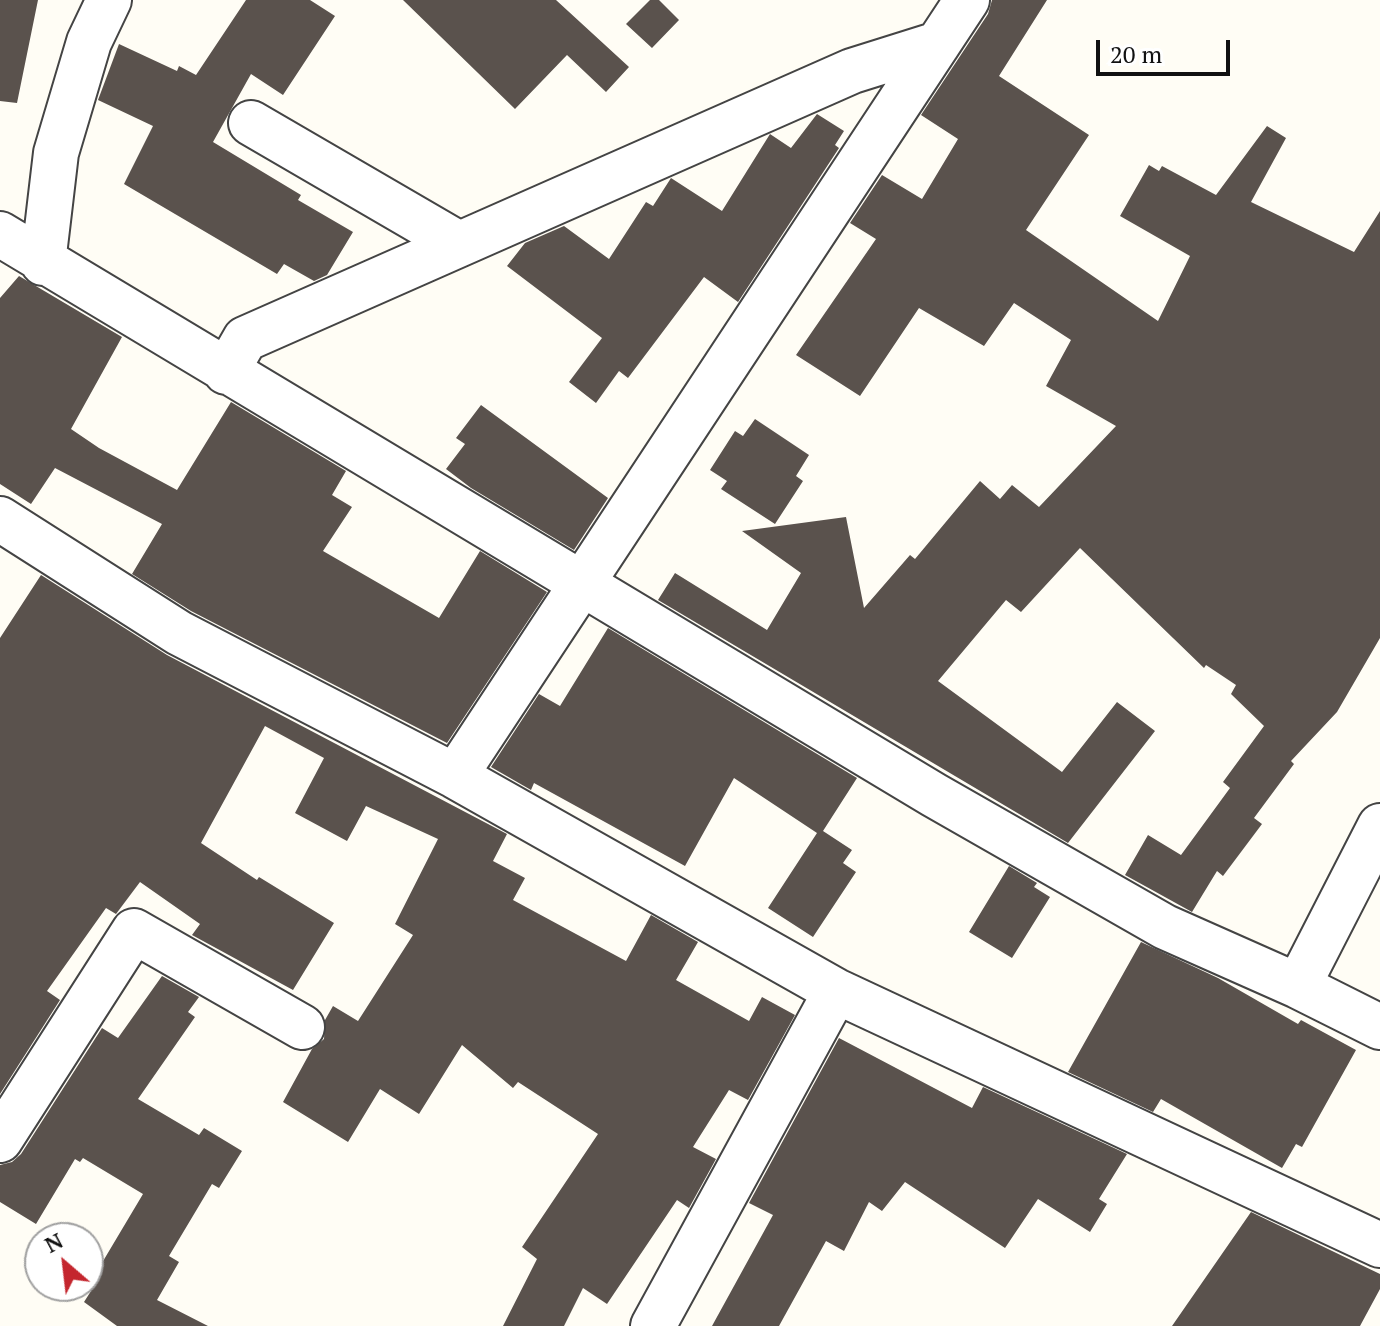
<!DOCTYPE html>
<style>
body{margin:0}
#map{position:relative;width:1380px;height:1326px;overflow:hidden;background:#fffdf5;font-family:"PT Serif",serif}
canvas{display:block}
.north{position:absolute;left:24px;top:1222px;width:80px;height:80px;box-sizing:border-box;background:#fff;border:2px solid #a0a0a0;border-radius:50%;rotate:332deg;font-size:22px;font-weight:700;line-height:32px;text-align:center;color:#111}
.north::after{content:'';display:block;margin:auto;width:28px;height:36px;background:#c4262e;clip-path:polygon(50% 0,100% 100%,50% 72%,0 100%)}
.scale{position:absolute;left:1096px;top:40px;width:134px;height:36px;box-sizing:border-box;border:4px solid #111;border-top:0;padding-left:10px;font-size:24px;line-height:28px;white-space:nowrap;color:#111;-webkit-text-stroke:6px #fff;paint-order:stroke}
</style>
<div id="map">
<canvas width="1380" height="1326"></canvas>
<div class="north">N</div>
<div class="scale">20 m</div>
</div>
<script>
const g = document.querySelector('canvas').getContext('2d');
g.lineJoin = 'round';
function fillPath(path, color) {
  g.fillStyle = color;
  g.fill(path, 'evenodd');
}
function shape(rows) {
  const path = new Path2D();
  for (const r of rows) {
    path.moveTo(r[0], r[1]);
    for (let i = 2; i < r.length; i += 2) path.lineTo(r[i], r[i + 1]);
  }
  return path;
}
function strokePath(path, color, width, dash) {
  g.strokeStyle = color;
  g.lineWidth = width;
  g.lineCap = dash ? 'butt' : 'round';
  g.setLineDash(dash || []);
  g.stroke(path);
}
const building = shape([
 [0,0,38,0,17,103,0,101],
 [246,0,310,0,335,16,283,95,251,74,213,142,301,195,298,200,353,232,327,275,314,281,284,264,277,274,124,184,153,126,98,100,119,44,177,71,179,66,196,75],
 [403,0,556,0,629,67,606,92,567,55,515,109],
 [650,0,659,0,679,20,652,48,626,24],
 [992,0,1047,0,999,76,1089,135,1026,230,1158,321,1190,256,1120,216,1149,165,1159,171,1162,166,1216,195,1267,126,1286,138,1251,202,1354,252,1380,211,1380,638,1337,712,1291,761,1294,764,1254,818,1262,824,1223,876,1217,871,1192,912,1125,875,1148,835,1181,855,1230,788,1223,782,1264,726,1231,694,1236,685,1206,665,1204,668,1080,548,1021,612,1006,600,938,681,1062,772,1117,702,1155,731,1068,843,658,600,675,573,767,630,801,573,742,531,846,517,864,608,910,555,915,559,980,481,1000,499,1012,485,1039,507,1116,426,1046,386,1071,340,1014,303,984,346,919,308,860,396,796,355,876,239,850,223,882,175,922,199,958,139,921,115,988,14],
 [817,114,844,131,835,145,839,148,738,302,704,277,628,378,619,371,596,403,569,382,602,338,507,266,525,243,564,226,609,259,646,202,653,206,671,178,722,211,770,134,791,148],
 [19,276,122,337,71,429,99,448,177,490,231,402,346,471,332,495,352,507,323,551,439,618,480,551,547,592,447,743,191,611,132,574,162,524,55,468,31,504,0,484,0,298],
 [481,405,608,498,574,550,471,488,446,469,465,444,456,438],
 [755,419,809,455,796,476,803,481,775,524,721,489,727,481,710,470,735,431,743,436],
 [41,575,167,655,507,834,493,861,525,878,513,900,626,961,651,915,698,942,676,980,749,1021,762,997,795,1015,748,1100,729,1090,693,1147,716,1159,689,1208,677,1200,607,1304,583,1288,564,1326,503,1326,537,1259,522,1247,598,1134,518,1082,513,1088,462,1045,419,1114,380,1089,348,1142,283,1102,312,1049,324,1039,325,1020,333,1006,358,1021,413,935,395,924,438,839,366,806,347,841,295,813,324,758,265,726,201,843,257,880,259,877,334,923,293,990,192,935,200,924,140,882,116,914,106,908,47,991,60,1000,0,1094,0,638],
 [608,628,857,778,823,831,852,850,843,863,856,872,813,937,768,908,817,833,734,778,685,866,534,783,531,790,491,767,539,694,560,706],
 [1009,866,1037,883,1034,887,1050,897,1012,958,969,932],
 [1141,942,1218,978,1298,1024,1301,1020,1356,1050,1302,1147,1296,1144,1282,1168,1161,1099,1153,1112,1068,1072],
 [162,976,199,997,188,1012,195,1017,138,1099,199,1135,204,1128,242,1151,219,1188,212,1184,169,1256,179,1262,157,1300,208,1326,117,1326,84,1302,91,1291,87,1288,143,1194,83,1158,80,1162,75,1159,36,1224,0,1202,0,1165,12,1162,21,1154,102,1028,118,1038],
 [839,1038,972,1108,983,1087,1127,1154,1099,1199,1107,1204,1090,1232,1038,1199,1005,1248,905,1182,882,1211,869,1202,844,1251,826,1241,779,1326,712,1326,773,1215,749,1203],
 [1251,1212,1380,1274,1380,1289,1360,1326,1172,1326]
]);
const minor = shape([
 [251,123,459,244],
 [0,234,934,795,1165,927,1298,986,1380,1027],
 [43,263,56,153,89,42,109,0],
 [226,372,245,339,852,71,938,44],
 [0,519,179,633,455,776,836,991,1380,1245],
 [455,776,967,0],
 [1298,986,1380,826],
 [0,1140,134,931,302,1027],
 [653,1326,836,991]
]);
fillPath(building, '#5a524d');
strokePath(minor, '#444', 48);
strokePath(minor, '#fff', 44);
</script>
